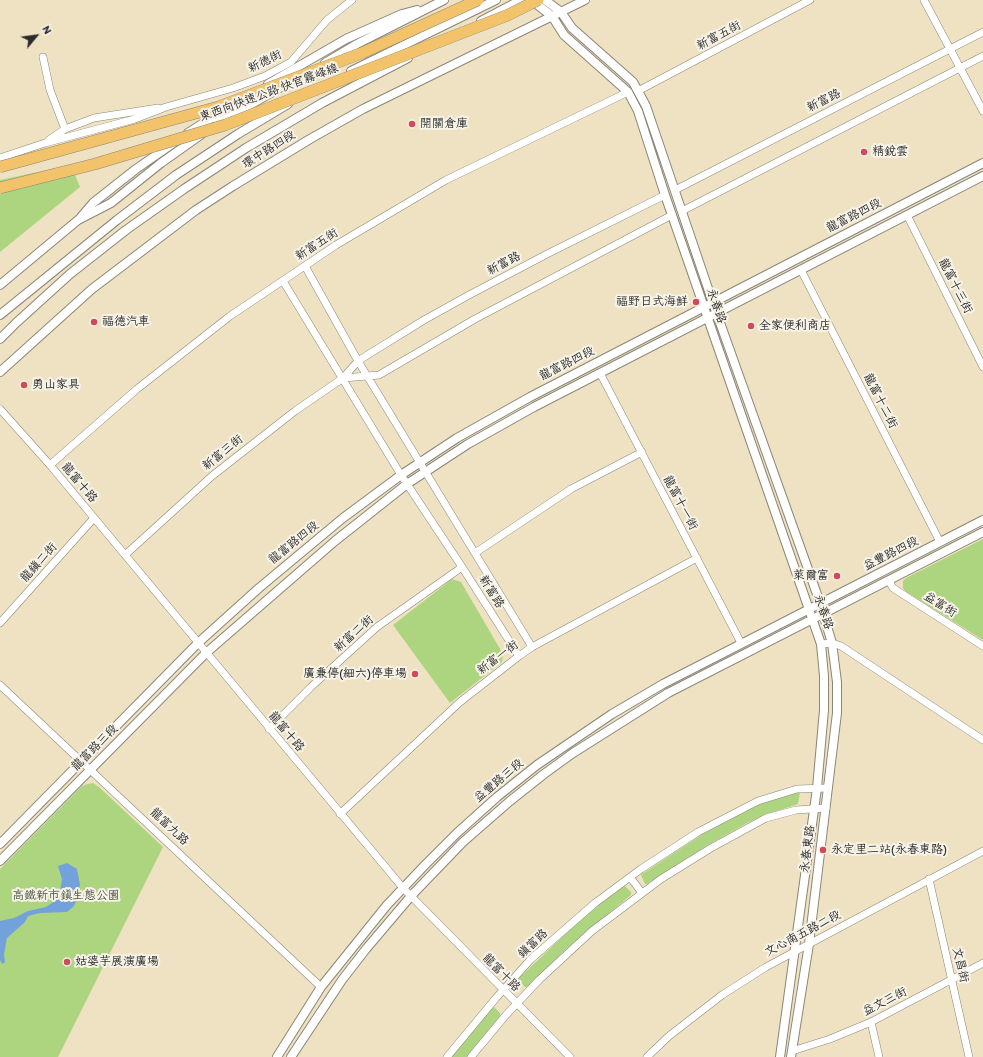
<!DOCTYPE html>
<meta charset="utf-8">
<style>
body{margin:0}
#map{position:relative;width:983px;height:1057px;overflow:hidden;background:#eee2c3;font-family:Itim,sans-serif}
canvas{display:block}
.north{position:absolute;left:16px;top:16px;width:40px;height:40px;-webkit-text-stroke:3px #f7f3e8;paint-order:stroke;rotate:61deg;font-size:11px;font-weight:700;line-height:16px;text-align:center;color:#2b2b2b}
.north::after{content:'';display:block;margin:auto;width:14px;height:18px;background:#2b2b2b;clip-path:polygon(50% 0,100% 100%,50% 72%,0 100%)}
</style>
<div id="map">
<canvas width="983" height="1057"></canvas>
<div class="north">N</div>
</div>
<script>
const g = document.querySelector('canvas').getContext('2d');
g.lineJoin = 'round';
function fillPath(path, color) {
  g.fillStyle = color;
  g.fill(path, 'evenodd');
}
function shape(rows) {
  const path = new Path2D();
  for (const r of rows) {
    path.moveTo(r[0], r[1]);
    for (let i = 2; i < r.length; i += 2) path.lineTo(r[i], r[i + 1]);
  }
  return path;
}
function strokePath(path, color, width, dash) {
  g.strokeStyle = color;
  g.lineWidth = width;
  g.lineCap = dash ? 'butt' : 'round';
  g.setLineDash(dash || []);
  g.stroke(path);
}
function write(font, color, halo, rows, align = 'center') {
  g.font = font + ' Itim,"LXGW WenKai TC",sans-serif';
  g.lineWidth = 4;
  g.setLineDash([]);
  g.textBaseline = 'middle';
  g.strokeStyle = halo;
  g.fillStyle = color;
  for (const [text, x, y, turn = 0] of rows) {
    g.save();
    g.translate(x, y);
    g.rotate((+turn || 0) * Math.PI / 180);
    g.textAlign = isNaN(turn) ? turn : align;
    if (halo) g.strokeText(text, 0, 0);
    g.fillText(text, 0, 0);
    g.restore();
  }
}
const green = shape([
 [71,165,80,187,0,252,0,180],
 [983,539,983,640,905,591,903,588,903,581,906,578],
 [452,579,461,582,503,654,502,662,450,703,393,625],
 [93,783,99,787,163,847,58,1057,0,1057,0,869,82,786,88,784],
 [798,791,800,792,798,804,762,816,747,823,706,846,647,884,645,884,641,875,642,874,701,835,756,806,773,799],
 [624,885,631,892,631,895,566,949,527,987,525,987,518,980,519,978,578,922],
 [494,1007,500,1013,500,1016,467,1057,451,1057,491,1008]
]);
const water = shape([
 [67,863,77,869,80,885,77,900,73,907,67,912,40,913,28,916,25,922,7,938,4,954,5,962,2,964,0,960,0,921,14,918,28,911,46,907,59,898,62,879,58,866]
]);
const minor = shape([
 [924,0,983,111],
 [43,57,50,90,65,129],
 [638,91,810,0],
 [49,140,65,129,94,118,158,108],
 [0,158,45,143,135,119,166,107,233,88,265,76,291,62,327,20,352,0],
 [675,190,983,32],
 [682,211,983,56],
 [907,215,983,367],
 [305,266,358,361,532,647],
 [801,270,940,542],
 [283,281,401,475,462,567,519,656],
 [600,373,741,643],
 [343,378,379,375,475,319,672,215],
 [0,409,50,465,403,888,570,1057],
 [50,465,137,389,230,316,336,245,446,180,628,92],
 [475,553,571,489,642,452],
 [125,555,212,476,295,411,343,378,358,361,369,354,424,320,469,295,549,253,665,195],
 [889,581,893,588,983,646],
 [0,623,94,518],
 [821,644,832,643,841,646,983,740],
 [0,685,321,987],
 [269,729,312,686,377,627,462,567],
 [340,814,460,702,519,656,532,647,697,558],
 [630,877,642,893],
 [929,879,969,1057],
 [871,1022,879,1057],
 [792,1051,830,1039,871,1022,983,963],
 [447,1057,496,998,531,959,595,903,641,869,698,832,758,801,797,789,828,788],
 [471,1057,506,1015,539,980,579,943,592,931,661,879,711,848,766,818,796,810,826,808],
 [647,1057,669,1036,722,995,766,967,983,851]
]);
const tertiary = shape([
 [531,0,552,16,564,35,628,92,638,111,665,195,821,644,824,676,824,710,817,788,780,1057],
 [545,0,561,12,572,28,633,82,646,106,713,303,818,597,832,643,837,682,837,713,809,944,791,1057],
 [481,21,521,0],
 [325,63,357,44,444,0],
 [351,71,496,0],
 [268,84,346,39,402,14,417,10],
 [217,124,281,87],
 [188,133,229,107],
 [81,217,93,203,136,169,175,142],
 [0,285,78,220,111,203,161,163,202,134],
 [0,315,117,220,176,175,238,134,288,104],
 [0,339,16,323,70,274,126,230,184,189,246,148,322,103,408,58],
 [0,372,92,289,196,210,233,186,310,139,363,109,585,0],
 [0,844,198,643,259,588,343,518,401,475,457,438,530,397,983,163],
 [0,861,206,653,335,541,407,484,468,444,534,407,983,176],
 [277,1057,321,987,387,905,425,865,457,833,497,797,537,765,612,714,663,684,983,520],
 [291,1057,342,980,366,949,411,896,463,842,510,801,544,774,573,753,668,693,983,532]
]);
const trunkBridge = shape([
 [0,167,218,107,362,53,478,0],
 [0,188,95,164,225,125,508,15,538,0]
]);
const markers = [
 [412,124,4,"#d1495b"],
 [864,152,4,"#d1495b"],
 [696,302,4,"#d1495b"],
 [94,322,4,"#d1495b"],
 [751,326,4,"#d1495b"],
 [24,385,4,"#d1495b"],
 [837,576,4,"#d1495b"],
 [415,674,4,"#d1495b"],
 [823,850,4,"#d1495b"],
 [67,962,4,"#d1495b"]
];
const streetNames = [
 ["新富五街",719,36,-28],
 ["新德街",265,62,-26],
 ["東西向快速公路 快官霧峰線",269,93,-20],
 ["新富路",824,101,-27],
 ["環中路四段",269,150,-32],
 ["龍富路四段",854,216,-27],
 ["新富五街",317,245,-33],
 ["新富路",504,264,-28],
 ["龍富十三街",955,286,63],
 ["永春路",716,306,71],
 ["龍富路四段",567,364,-27],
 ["龍富十二街",880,401,63],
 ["新富三街",223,453,-39],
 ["龍富十路",79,483,50],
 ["龍富十一街",680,503,62],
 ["龍富路四段",294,543,-39],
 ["益豐路四段",891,554,-27],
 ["龍鎮二街",39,563,-48],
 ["新富路",491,592,58],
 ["益富街",940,605,32],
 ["永春路",823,612,71],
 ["新富二街",354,634,-42],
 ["新富一街",498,658,-37],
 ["龍富十路",286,732,50],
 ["龍富路三段",95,748,-45],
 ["益豐路三段",499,781,-40],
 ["龍富九路",169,827,43],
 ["永春東路",808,849,-83],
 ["文心南五路二段",803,934,-28],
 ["鎮富路",533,944,-43],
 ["文昌街",960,965,77],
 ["龍富十路",501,973,45],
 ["益文三街",885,1002,-27]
];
const poiNames = [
 ["開關倉庫",420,124],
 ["精銳雲",872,152],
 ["福野日式海鮮",688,302,"right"],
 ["福德汽車",102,322],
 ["全家便利商店",759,326],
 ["勇山家具",32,385],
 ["萊爾富",829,576,"right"],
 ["廣兼停(細六)停車場",407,674,"right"],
 ["永定里二站(永春東路)",831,850],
 ["姑婆芋展演廣場",75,962]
];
const parkNames = [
 ["高鐵新市鎮生態公園",66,896]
];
fillPath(green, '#add57f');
fillPath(water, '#72a1db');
strokePath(minor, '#8c8677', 8);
strokePath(tertiary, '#8c8677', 10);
strokePath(minor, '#fff', 7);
strokePath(tertiary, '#fff', 8);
strokePath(trunkBridge, '#8c8677', 12, []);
strokePath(trunkBridge, '#f2c36a', 11);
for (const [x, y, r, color] of markers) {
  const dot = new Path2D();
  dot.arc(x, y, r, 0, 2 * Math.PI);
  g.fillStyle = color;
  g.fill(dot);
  strokePath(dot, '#f7f3e8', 1.5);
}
write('12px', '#2b2b2b', '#f7f3e8', streetNames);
write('12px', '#2b2b2b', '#f7f3e8', poiNames, 'left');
write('12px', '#4c5640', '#f7f3e8', parkNames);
</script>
